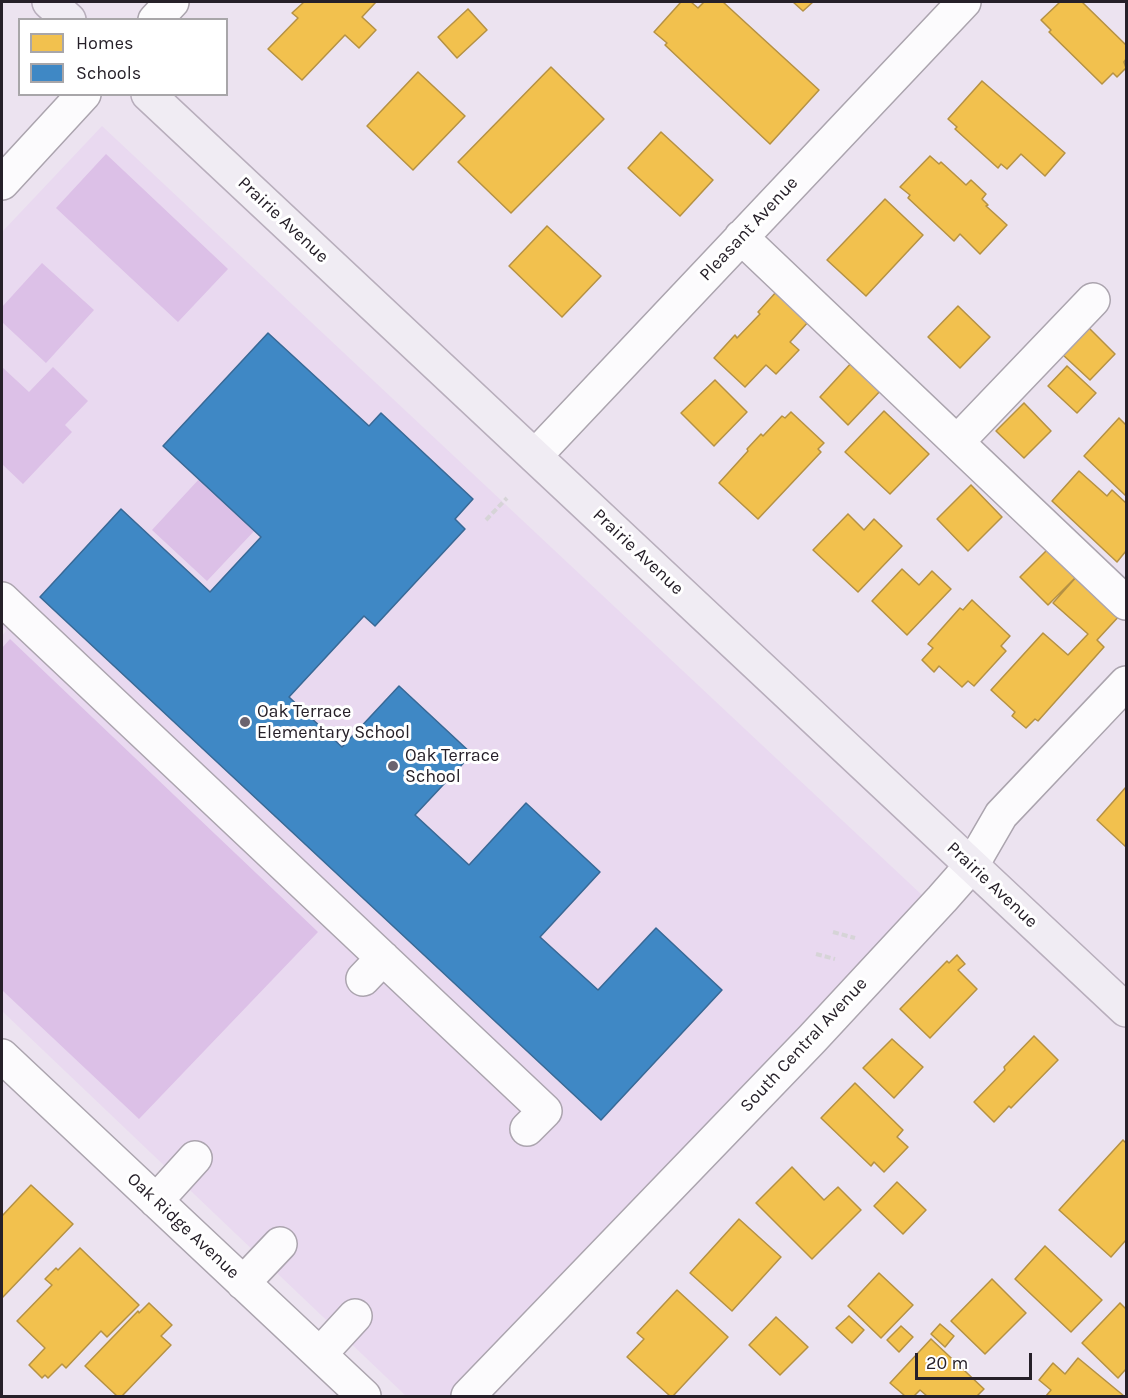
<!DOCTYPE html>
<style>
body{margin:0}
#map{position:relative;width:1128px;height:1398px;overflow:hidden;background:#ece3f0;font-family:Karla,sans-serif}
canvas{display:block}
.frame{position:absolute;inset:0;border:3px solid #262029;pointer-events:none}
.legend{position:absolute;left:18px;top:18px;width:210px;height:78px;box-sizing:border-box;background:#fff;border:2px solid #a8a6a9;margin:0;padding:8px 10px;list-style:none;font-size:18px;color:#262029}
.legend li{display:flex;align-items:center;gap:12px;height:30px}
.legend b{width:30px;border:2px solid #a8a6a9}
.scale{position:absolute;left:915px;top:1353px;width:117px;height:27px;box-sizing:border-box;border:3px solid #262029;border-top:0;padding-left:8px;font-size:18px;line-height:21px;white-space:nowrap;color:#262029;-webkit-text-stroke:4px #fff;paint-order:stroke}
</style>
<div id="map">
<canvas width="1128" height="1398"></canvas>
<div class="frame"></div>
<ul class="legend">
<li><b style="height:16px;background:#f2c14e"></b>Homes</li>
<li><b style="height:16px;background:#3f88c5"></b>Schools</li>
</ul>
<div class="scale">20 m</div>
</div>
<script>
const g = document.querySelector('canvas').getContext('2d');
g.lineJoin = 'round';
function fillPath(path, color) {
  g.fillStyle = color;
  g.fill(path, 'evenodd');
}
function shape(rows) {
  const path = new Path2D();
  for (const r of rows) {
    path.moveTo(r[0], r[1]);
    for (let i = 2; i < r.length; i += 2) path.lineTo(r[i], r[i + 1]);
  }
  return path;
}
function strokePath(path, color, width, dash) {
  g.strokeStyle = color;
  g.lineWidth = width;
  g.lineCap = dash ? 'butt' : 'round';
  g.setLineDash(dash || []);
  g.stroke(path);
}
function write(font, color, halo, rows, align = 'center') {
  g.font = font + ' Karla,sans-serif';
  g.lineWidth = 6;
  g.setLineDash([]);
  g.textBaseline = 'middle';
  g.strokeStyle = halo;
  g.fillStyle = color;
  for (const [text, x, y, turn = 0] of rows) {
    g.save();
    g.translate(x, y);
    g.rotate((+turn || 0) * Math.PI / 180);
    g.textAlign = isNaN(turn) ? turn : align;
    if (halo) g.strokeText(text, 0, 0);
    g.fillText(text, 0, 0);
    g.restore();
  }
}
const built = shape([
 [102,126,923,896,451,1396,406,1396,2,1011,2,636,6,631,2,627,2,232]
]);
const green = shape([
 [106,154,228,269,178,322,56,208],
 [42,263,94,310,46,363,2,322,2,307],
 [2,367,29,392,53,367,88,401,65,425,72,432,23,484,2,464],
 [201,477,256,529,207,581,152,530],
 [10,639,318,932,139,1119,2,990,2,648]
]);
const homes = shape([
 [304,2,376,2,362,17,376,30,359,48,345,35,302,80,268,49,298,18,292,13,304,2],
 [681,2,691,2,698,8,704,2,723,2,819,90,770,144,665,45,667,43,654,32,681,2],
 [793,2,813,2,803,11,793,2],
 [1060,2,1082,2,1126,45,1126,59,1124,62,1126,68,1117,77,1113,73,1102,84,1049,32,1051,30,1041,20,1060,2],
 [468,9,487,30,457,58,438,37,468,9],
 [551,67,604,119,511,213,458,162,551,67],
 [418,72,465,116,413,170,367,126,418,72],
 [982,81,1065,153,1045,176,1021,154,1007,169,1001,164,998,168,955,129,957,127,948,119,982,81],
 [661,132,713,180,680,216,628,168,661,132],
 [930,156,939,164,941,162,966,185,971,180,986,194,982,199,988,205,986,206,1007,225,980,254,960,234,954,241,908,198,910,195,900,187,930,156],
 [885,199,923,235,866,296,827,260,885,199],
 [547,226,601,276,562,317,509,266,547,226],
 [777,291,809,321,790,342,799,350,776,374,766,365,745,387,714,358,735,335,737,338,760,314,758,312,777,291],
 [958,306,990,337,960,368,928,337,958,306],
 [1088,327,1115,354,1090,380,1062,354,1088,327],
 [853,361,883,388,848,425,820,397,853,361],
 [1067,366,1096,393,1077,413,1048,386,1067,366],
 [715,380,747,412,714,446,681,413,715,380],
 [1024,403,1051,431,1024,458,996,431,1024,403],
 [884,411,929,454,890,494,845,452,884,411],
 [791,412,824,443,818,449,821,452,758,519,719,483,748,451,747,449,761,434,763,436,782,416,785,418,791,412],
 [1119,418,1126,425,1126,496,1084,456,1119,418],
 [1079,471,1107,496,1112,490,1126,503,1126,551,1117,562,1052,501,1079,471],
 [971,485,1002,517,968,551,937,519,971,485],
 [848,514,864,530,874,519,902,546,858,592,813,550,848,514],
 [1051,546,1079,574,1048,605,1020,577,1051,546],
 [902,569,919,585,932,571,951,589,907,635,872,601,902,569],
 [1078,575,1121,614,1097,640,1104,647,1038,721,1035,719,1026,728,1012,716,1015,712,991,690,1043,633,1068,655,1088,634,1053,603,1078,575],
 [972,600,1010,636,1001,646,1006,651,974,686,968,681,962,687,939,666,934,672,922,660,933,648,928,644,960,608,963,610,972,600],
 [1126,787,1126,847,1097,820,1126,787],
 [957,955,965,964,958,970,977,989,930,1038,900,1009,947,961,949,963,957,955],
 [1034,1036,1058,1060,1011,1108,1009,1106,994,1122,974,1102,1005,1070,1004,1067,1034,1036],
 [892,1039,923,1067,894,1098,863,1068,892,1039],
 [855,1083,903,1130,897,1137,908,1147,884,1172,874,1162,871,1166,821,1118,855,1083],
 [1123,1140,1126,1143,1126,1240,1111,1257,1059,1210,1123,1140],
 [792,1167,824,1200,838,1187,861,1210,812,1259,756,1203,792,1167],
 [897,1182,926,1210,903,1234,874,1206,897,1182],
 [31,1185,73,1224,2,1298,2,1216,31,1185],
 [739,1219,781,1257,732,1311,690,1273,739,1219],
 [1045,1246,1102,1300,1071,1332,1015,1279,1045,1246],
 [80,1248,139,1305,107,1337,101,1331,66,1368,62,1364,48,1378,45,1375,42,1378,29,1365,45,1348,17,1321,52,1285,45,1279,56,1268,58,1270,80,1248],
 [879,1273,913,1305,881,1338,848,1306,879,1273],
 [992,1279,1026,1313,985,1354,951,1321,992,1279],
 [677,1290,728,1337,673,1396,670,1396,627,1357,644,1339,637,1333,677,1290],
 [149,1303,172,1325,161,1336,171,1345,122,1396,117,1396,85,1366,138,1311,139,1313,149,1303],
 [1120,1303,1126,1309,1126,1369,1118,1378,1082,1343,1120,1303],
 [849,1316,864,1330,852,1343,836,1328,849,1316],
 [776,1317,808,1347,780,1375,749,1345,776,1317],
 [940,1324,954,1336,945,1347,931,1334,940,1324],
 [901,1326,913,1337,899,1352,887,1340,901,1326],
 [931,1339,984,1389,977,1396,927,1396,920,1390,914,1396,905,1396,890,1383,931,1339],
 [1078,1358,1124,1396,1046,1396,1051,1390,1039,1380,1053,1363,1065,1374,1078,1358]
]);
const schools = shape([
 [268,333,369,426,381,413,473,499,455,519,465,529,375,626,364,616,289,697,342,747,399,686,472,754,415,815,469,865,526,803,600,872,540,937,598,990,656,928,722,990,601,1120,40,597,121,509,210,592,261,537,163,446,268,333]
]);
const path = shape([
 [486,520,507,498],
 [833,932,855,938],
 [816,954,835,959]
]);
const minor = shape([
 [155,20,172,2],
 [2,183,84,94],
 [741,237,1126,603],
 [957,442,1093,300],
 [535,456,964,2],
 [2,599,545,1111,527,1129],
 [363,979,383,958],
 [2,1056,364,1396],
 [156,1201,195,1158],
 [243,1283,280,1244],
 [320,1354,355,1316],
 [468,1396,812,1039,942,899,972,865,1001,815,1126,683]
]);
const major = shape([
 [49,2,69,20],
 [148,94,1126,1010]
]);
const markers = [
 [245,722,6,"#6b646f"],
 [393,766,6,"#6b646f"]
];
const streetNames = [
 ["Prairie Avenue",283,220,43],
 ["Pleasant Avenue",749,229,-47],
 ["Prairie Avenue",638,552,43],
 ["Prairie Avenue",992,885,43],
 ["South Central Avenue",804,1045,-47],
 ["Oak Ridge Avenue",183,1226,43]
];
const poiNames = [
 ["Oak Terrace",257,712],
 ["Elementary School",257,733],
 ["Oak Terrace",405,756],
 ["School",405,777]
];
fillPath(built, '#e9d9f0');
fillPath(green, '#dcc0e7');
fillPath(homes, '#f2c14e');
strokePath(homes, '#b59143', 1.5);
fillPath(schools, '#3f88c5');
strokePath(schools, '#386996', 1.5);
strokePath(minor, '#aba4ae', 36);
strokePath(major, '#b8aebc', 36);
strokePath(path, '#d6d4d7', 4, [6, 3]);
strokePath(minor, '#fcfbfd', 33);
strokePath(major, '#f0ecf3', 33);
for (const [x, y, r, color] of markers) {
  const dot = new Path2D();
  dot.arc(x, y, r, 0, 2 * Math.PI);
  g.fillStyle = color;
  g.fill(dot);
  strokePath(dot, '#fff', 2);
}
write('18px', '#262029', '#fff', streetNames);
write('18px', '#262029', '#fff', poiNames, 'left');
</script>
